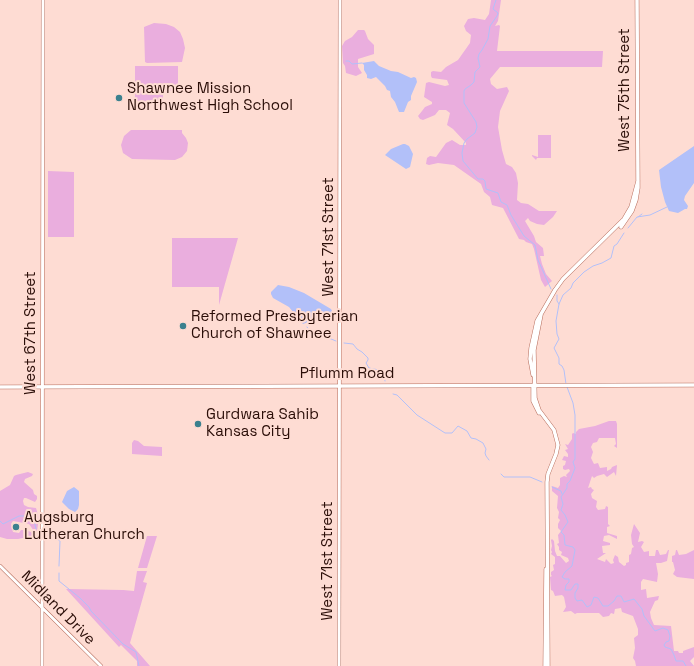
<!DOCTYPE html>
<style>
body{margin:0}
canvas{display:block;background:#fedcd3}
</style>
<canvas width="694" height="666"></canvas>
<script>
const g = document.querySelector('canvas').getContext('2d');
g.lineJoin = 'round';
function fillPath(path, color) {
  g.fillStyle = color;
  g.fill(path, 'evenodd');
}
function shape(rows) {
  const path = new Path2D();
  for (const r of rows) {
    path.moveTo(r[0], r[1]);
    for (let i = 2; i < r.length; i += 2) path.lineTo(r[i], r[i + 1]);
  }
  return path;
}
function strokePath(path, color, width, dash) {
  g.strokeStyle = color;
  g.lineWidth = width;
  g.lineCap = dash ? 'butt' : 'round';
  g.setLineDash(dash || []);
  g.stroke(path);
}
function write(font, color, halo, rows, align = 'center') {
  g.font = font + ' "Space Grotesk",sans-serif';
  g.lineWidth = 4;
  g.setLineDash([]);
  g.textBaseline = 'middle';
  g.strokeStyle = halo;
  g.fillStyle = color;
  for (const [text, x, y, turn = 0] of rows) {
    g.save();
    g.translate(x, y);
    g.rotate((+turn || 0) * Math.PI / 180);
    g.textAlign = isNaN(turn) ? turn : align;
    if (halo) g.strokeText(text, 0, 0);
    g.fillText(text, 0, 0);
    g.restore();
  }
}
const green = shape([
 [491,0,501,0,498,21,495,26,499,25,500,26,497,51,603,51,602,67,500,67,490,79,491,84,497,89,507,87,509,91,500,111,498,127,502,150,506,164,512,167,516,173,518,183,517,200,521,203,528,204,539,211,557,211,553,217,544,225,537,224,530,221,528,218,525,221,534,236,536,242,543,248,544,256,540,256,542,264,546,274,552,281,545,287,541,280,534,249,532,244,526,242,524,240,519,239,503,208,492,205,490,197,484,192,481,184,454,165,438,163,429,165,426,164,427,158,430,156,436,157,446,143,452,140,460,145,466,145,466,143,453,129,447,125,450,113,446,110,439,110,435,115,423,120,420,119,418,116,422,111,425,107,432,104,432,102,424,97,426,83,429,82,445,86,449,85,447,80,432,78,431,76,431,72,433,71,441,72,446,67,458,60,470,43,471,35,466,31,464,26,468,19,474,18,485,20,489,14],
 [154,23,166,24,174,27,180,32,183,39,185,48,182,62,147,63,145,62,144,27],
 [358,30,364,30,365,31,368,39,374,45,374,54,358,59,358,67,362,73,356,76,346,73,345,66,343,63,342,46,345,41,352,37],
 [135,66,178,66,178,91,163,91,163,101,136,101,135,99],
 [131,130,182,130,182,133,186,138,188,143,187,151,182,157,175,160,132,159,123,153,121,145,124,136],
 [538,135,551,135,551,158,537,158,536,160,532,156,532,155,538,157],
 [48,171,74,172,74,237,48,237],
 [172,238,238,238,219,305,219,287,172,287],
 [609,421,616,421,617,424,617,448,614,446,616,444,615,438,599,438,597,442,593,443,591,447,593,452,591,458,594,464,598,463,600,468,607,467,607,471,611,469,612,467,617,465,616,476,614,472,607,477,604,474,597,476,594,478,592,476,588,488,591,487,592,489,594,490,591,494,592,498,597,501,596,507,598,510,605,509,606,506,608,507,608,524,610,526,607,527,607,533,617,536,617,539,609,535,604,536,603,541,610,543,610,545,602,546,603,553,606,553,597,559,605,562,606,559,611,564,614,563,613,560,615,555,618,557,619,562,624,566,626,565,626,563,629,562,629,555,631,554,632,548,634,547,632,544,631,535,634,524,640,533,638,542,642,541,644,542,641,547,644,552,649,551,649,556,655,556,656,550,658,550,660,555,666,554,668,550,669,550,667,561,661,563,656,563,658,574,657,582,643,579,641,582,641,590,646,589,647,598,659,596,658,600,655,601,650,612,651,618,654,625,671,626,674,651,678,651,679,653,683,653,683,651,694,647,694,657,690,661,694,666,636,666,635,661,633,658,635,648,634,638,638,635,638,629,633,616,622,612,621,608,615,609,614,614,611,613,609,616,603,617,599,613,577,613,575,614,571,611,563,612,566,607,564,597,562,595,555,596,553,591,551,590,550,577,552,576,551,575,551,572,554,570,553,565,555,564,555,557,551,554,552,552,551,550,552,546,551,540,552,539,554,541,555,551,557,556,560,556,566,563,569,561,568,558,561,555,562,552,559,550,559,547,557,544,559,543,558,535,561,531,558,528,558,524,560,520,558,518,559,512,557,508,558,496,552,491,552,486,558,488,560,485,560,478,564,476,567,477,566,475,570,471,569,469,565,470,563,469,563,466,565,465,566,461,562,460,564,456,568,457,568,454,565,450,568,449,565,444,568,445,572,439,572,434,573,433,576,434,576,432,579,429,595,426],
 [134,440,138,441,144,446,162,447,162,456,132,454,132,443],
 [28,472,33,474,32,476,25,479,24,482,33,490,34,494,37,496,37,499,35,502,26,498,24,498,23,501,24,505,28,507,36,508,39,518,37,531,34,531,29,524,13,521,11,524,13,532,19,533,21,530,26,530,31,532,34,536,18,539,7,539,0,537,0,491,10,485,14,476,16,475],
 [147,536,157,536,147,568,138,568],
 [676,550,677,550,679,555,686,554,694,550,694,579,677,577,673,574,675,570,673,562,672,562,672,556,675,555],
 [137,571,147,571,143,582,147,583,130,643,150,666,137,666,137,661,121,645,119,647,66,589,123,590,134,591]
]);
const water = shape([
 [374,61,379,66,391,71,398,72,411,78,414,77,416,78,417,82,411,96,411,100,408,102,404,112,399,112,395,102,391,97,390,91,387,90,385,86,376,77,371,79,367,78,367,75,364,70,364,65,362,63],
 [403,144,405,144,409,146,413,154,410,167,406,169,385,155,391,149],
 [694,146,694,183,685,196,684,200,688,206,687,209,685,209,678,213,669,211,665,202,661,187,659,170],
 [278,285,289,287,304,293,331,309,332,311,332,313,303,324,289,307,273,298,271,294,271,292],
 [74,487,79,491,79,505,78,509,75,512,69,509,62,502,67,491]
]);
const stream = shape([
 [496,0,493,9,498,13,497,16,490,26,488,39,482,50,479,54,478,58,480,67,475,72,474,82,471,85,465,89,464,91,464,103,476,122,477,127,475,133,467,139,464,143,462,153,463,161,478,179,483,179,485,181,486,189,498,193,501,202,507,205,511,215,524,236,535,245,538,260,551,289],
 [346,61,349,61,352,64,362,63],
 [638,217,642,214],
 [628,228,637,217,650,215,667,207],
 [557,295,557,301,559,304],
 [307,327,309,330,336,341],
 [344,343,353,344,357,349,362,352,368,358,368,360,366,363,369,368,379,370,384,375,385,381],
 [566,384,564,370,562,366,559,364,559,358,554,348,559,339,557,334,556,321,559,304,563,295,571,288,573,283,584,272,593,266,602,263,611,258,614,246,617,244,624,233],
 [567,387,573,403,575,415,575,459,573,462,575,468,570,481,567,484,567,488,561,497,563,504,561,510,565,515,568,522,561,532,564,535,565,545,573,547,575,550,572,566,565,572,562,577,565,579,569,579,569,582,566,585,565,590,571,590,575,584,578,584,578,588,575,593,575,598,577,601,582,600,587,607,591,605,594,597,598,598,603,606,608,606,614,601,617,596,621,596,624,602,634,599,642,609,644,616,655,631,663,628,668,630,670,636,669,641,666,642,664,645,665,647,671,649,674,655,676,661,683,661,686,666],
 [393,394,397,395,417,415,445,433,452,433,458,426,467,431,471,438,476,439,483,443,486,449,485,453,486,456,489,460],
 [501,474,504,477,530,477,542,482],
 [552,487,561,491,562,494],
 [0,521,3,524,19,516,25,516,31,519,35,524,36,529],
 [48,532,60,541,59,566],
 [59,573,59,581,80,598,89,607,91,611,123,644,136,652,139,666]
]);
const tertiary = shape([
 [0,566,101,666],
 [42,666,43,0],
 [339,666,340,0]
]);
const secondary = shape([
 [621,227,632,211,636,200,638,188,637,0],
 [541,315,534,350,535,398,539,410,554,430,558,445,556,454,548,474,547,482,548,666],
 [533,375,530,359,531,348,537,321,555,290,563,279,624,219,631,207,638,181],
 [533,385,533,401,539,413],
 [0,387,694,385],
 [545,666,546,569]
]);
const markers = [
 [119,98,4,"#3b808e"],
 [183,326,4,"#3b808e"],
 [198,424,4,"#3b808e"],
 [16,527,4,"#3b808e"]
];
const poiNames = [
 ["Shawnee Mission",127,89],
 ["Northwest High School",127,106],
 ["Reformed Presbyterian",191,317],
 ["Church of Shawnee",191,334],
 ["Gurdwara Sahib",206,415],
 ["Kansas City",206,432],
 ["Augsburg",24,518],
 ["Lutheran Church",24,535]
];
const streetNames = [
 ["West 75th Street",625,90,-90],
 ["West 71st Street",329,237,-90],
 ["West 67th Street",31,333,-90],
 ["Pflumm Road",347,374],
 ["West 71st Street",328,561,-90],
 ["Midland Drive",58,608,45]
];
fillPath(green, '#eaaede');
fillPath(water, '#b2c0f9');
strokePath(stream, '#b2c0f9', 1);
strokePath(tertiary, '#b66c5b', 4);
strokePath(secondary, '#b66c5b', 4.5);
strokePath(tertiary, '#fff', 3);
strokePath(secondary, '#fff', 3.5);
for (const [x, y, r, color] of markers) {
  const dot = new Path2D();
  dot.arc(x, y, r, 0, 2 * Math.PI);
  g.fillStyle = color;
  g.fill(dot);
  strokePath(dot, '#fedcd3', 1.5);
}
write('15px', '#2a0d07', '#fedcd3', poiNames, 'left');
write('15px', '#2a0d07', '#fedcd3', streetNames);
</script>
